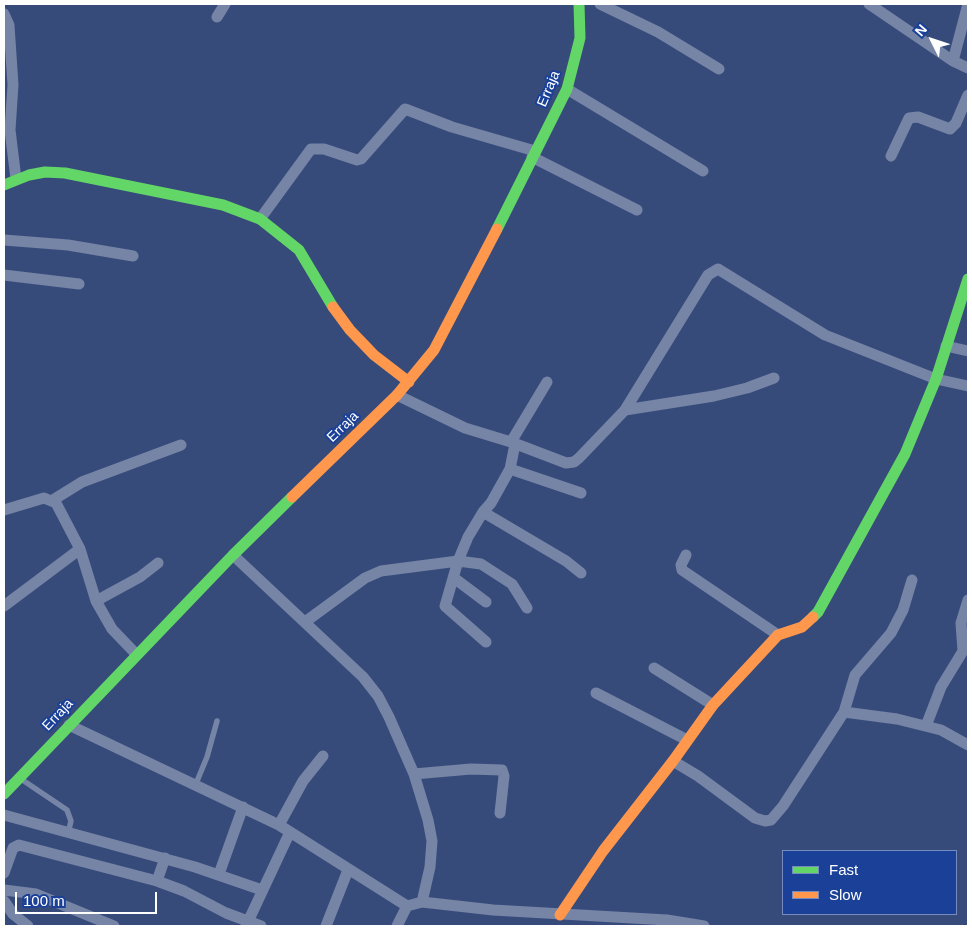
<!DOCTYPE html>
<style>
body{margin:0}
#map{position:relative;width:972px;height:930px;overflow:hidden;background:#374b7b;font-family:Arial,sans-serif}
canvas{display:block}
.frame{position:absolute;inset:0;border:5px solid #fff;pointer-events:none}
.legend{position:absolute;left:782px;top:850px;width:175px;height:65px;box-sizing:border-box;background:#1a4098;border:1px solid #768cc1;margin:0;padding:6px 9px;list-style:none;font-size:15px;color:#fff}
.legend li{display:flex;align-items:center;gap:10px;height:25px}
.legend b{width:25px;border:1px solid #768cc1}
.north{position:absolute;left:907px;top:15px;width:50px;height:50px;-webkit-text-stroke:4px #1a4098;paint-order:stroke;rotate:311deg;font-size:14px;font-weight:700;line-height:20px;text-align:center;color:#fff}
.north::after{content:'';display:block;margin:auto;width:18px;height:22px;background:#fff;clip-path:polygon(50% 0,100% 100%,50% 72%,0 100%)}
.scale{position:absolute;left:15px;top:892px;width:142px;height:22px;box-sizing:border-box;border:2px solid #fff;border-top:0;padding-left:6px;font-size:15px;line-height:18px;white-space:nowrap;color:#fff;-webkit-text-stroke:4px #1a4098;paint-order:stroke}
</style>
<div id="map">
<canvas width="972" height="930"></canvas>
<div class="frame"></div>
<ul class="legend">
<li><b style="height:6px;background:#63d668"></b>Fast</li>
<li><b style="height:6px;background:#ff974d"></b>Slow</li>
</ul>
<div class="north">N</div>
<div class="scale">100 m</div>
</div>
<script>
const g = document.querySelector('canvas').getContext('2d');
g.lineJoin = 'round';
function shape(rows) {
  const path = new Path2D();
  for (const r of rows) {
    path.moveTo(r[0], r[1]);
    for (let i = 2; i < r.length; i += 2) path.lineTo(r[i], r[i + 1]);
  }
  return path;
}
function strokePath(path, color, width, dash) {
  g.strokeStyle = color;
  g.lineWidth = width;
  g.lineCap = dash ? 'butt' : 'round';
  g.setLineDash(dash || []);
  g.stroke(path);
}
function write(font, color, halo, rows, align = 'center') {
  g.font = font + ' Arial,sans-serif';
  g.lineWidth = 4;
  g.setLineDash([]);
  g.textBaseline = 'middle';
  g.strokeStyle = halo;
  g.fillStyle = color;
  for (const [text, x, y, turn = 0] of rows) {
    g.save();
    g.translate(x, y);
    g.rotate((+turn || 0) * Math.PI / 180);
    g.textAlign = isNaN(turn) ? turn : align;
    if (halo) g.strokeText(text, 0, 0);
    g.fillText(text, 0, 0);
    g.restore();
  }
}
const lane = shape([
 [21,779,67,810,71,821,68,833],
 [195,786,207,757,217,721]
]);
const street = shape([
 [600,4,658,32,719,69],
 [869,4,953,61,968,68],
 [4,14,9,25,13,85,10,130],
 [217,17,225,4],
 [953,61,968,4],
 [567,89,703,171],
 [4,129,10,130,16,179],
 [891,156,909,118,918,117,950,129,956,123,968,95],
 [532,157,637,210],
 [260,219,311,149,324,149,357,160,361,159,405,109,452,127,535,151],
 [4,240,68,245,133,256],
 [4,275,79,284],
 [946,346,968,351],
 [397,395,465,428,511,442,566,463,574,462,579,458,625,410,714,396,747,388,774,378],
 [625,410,708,275,718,269,825,335,936,379,968,386],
 [511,442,547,382],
 [515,444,510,469,491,503,483,512,566,561,581,573],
 [510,469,581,493],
 [53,500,82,482,181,445],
 [4,510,44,498,56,503,80,549,96,601,112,629,136,654],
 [483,512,468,537,458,561,445,606,486,642],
 [233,555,363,677,378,696,389,717,414,774,428,820,432,841,430,867,422,902],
 [686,555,681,565,682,570,778,635],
 [454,578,486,602],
 [96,601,140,577,158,563],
 [4,606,80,549],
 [305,622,365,578,381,571,458,561,481,564,512,584,527,608],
 [654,668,713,705],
 [596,693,687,740],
 [844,712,855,675,891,633,903,610,912,580],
 [69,725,279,825,407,906,422,902,493,910,667,920,704,926],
 [926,726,941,687,963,651,961,623,968,600],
 [673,761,698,776,755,818,765,821,771,820,783,806,844,712,897,719,941,730,968,745],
 [414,774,471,769,502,770,504,776,500,813],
 [4,815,195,867,262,890],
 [279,825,303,781,323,756],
 [4,873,13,848,19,845,157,881,184,891,226,913,261,926],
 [219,874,243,807],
 [157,881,165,858],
 [4,890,36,894,114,926],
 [4,901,13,914,28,926],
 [246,926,290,832],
 [326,926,348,870],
 [397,926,407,906]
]);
const fast = shape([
 [4,185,29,175,45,172,65,173,223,205,260,219,299,250,333,307],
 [497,229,567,89,580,38,579,4],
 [813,617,818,612,905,454,936,379,968,279],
 [4,794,233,555,292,497]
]);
const slow = shape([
 [333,307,350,330,374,355,409,382],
 [292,497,397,395,434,350,497,229],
 [560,915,603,851,673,761,713,705,778,635,802,627,813,617]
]);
const streetNames = [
 ["Erraja",549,89,-67],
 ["Erraja",343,427,-44],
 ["Erraja",58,715,-47]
];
strokePath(lane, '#7684a6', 5.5);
strokePath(street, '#7684a6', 11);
strokePath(fast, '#63d668', 11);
strokePath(slow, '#ff974d', 11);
write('14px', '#fff', '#1a4098', streetNames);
</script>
